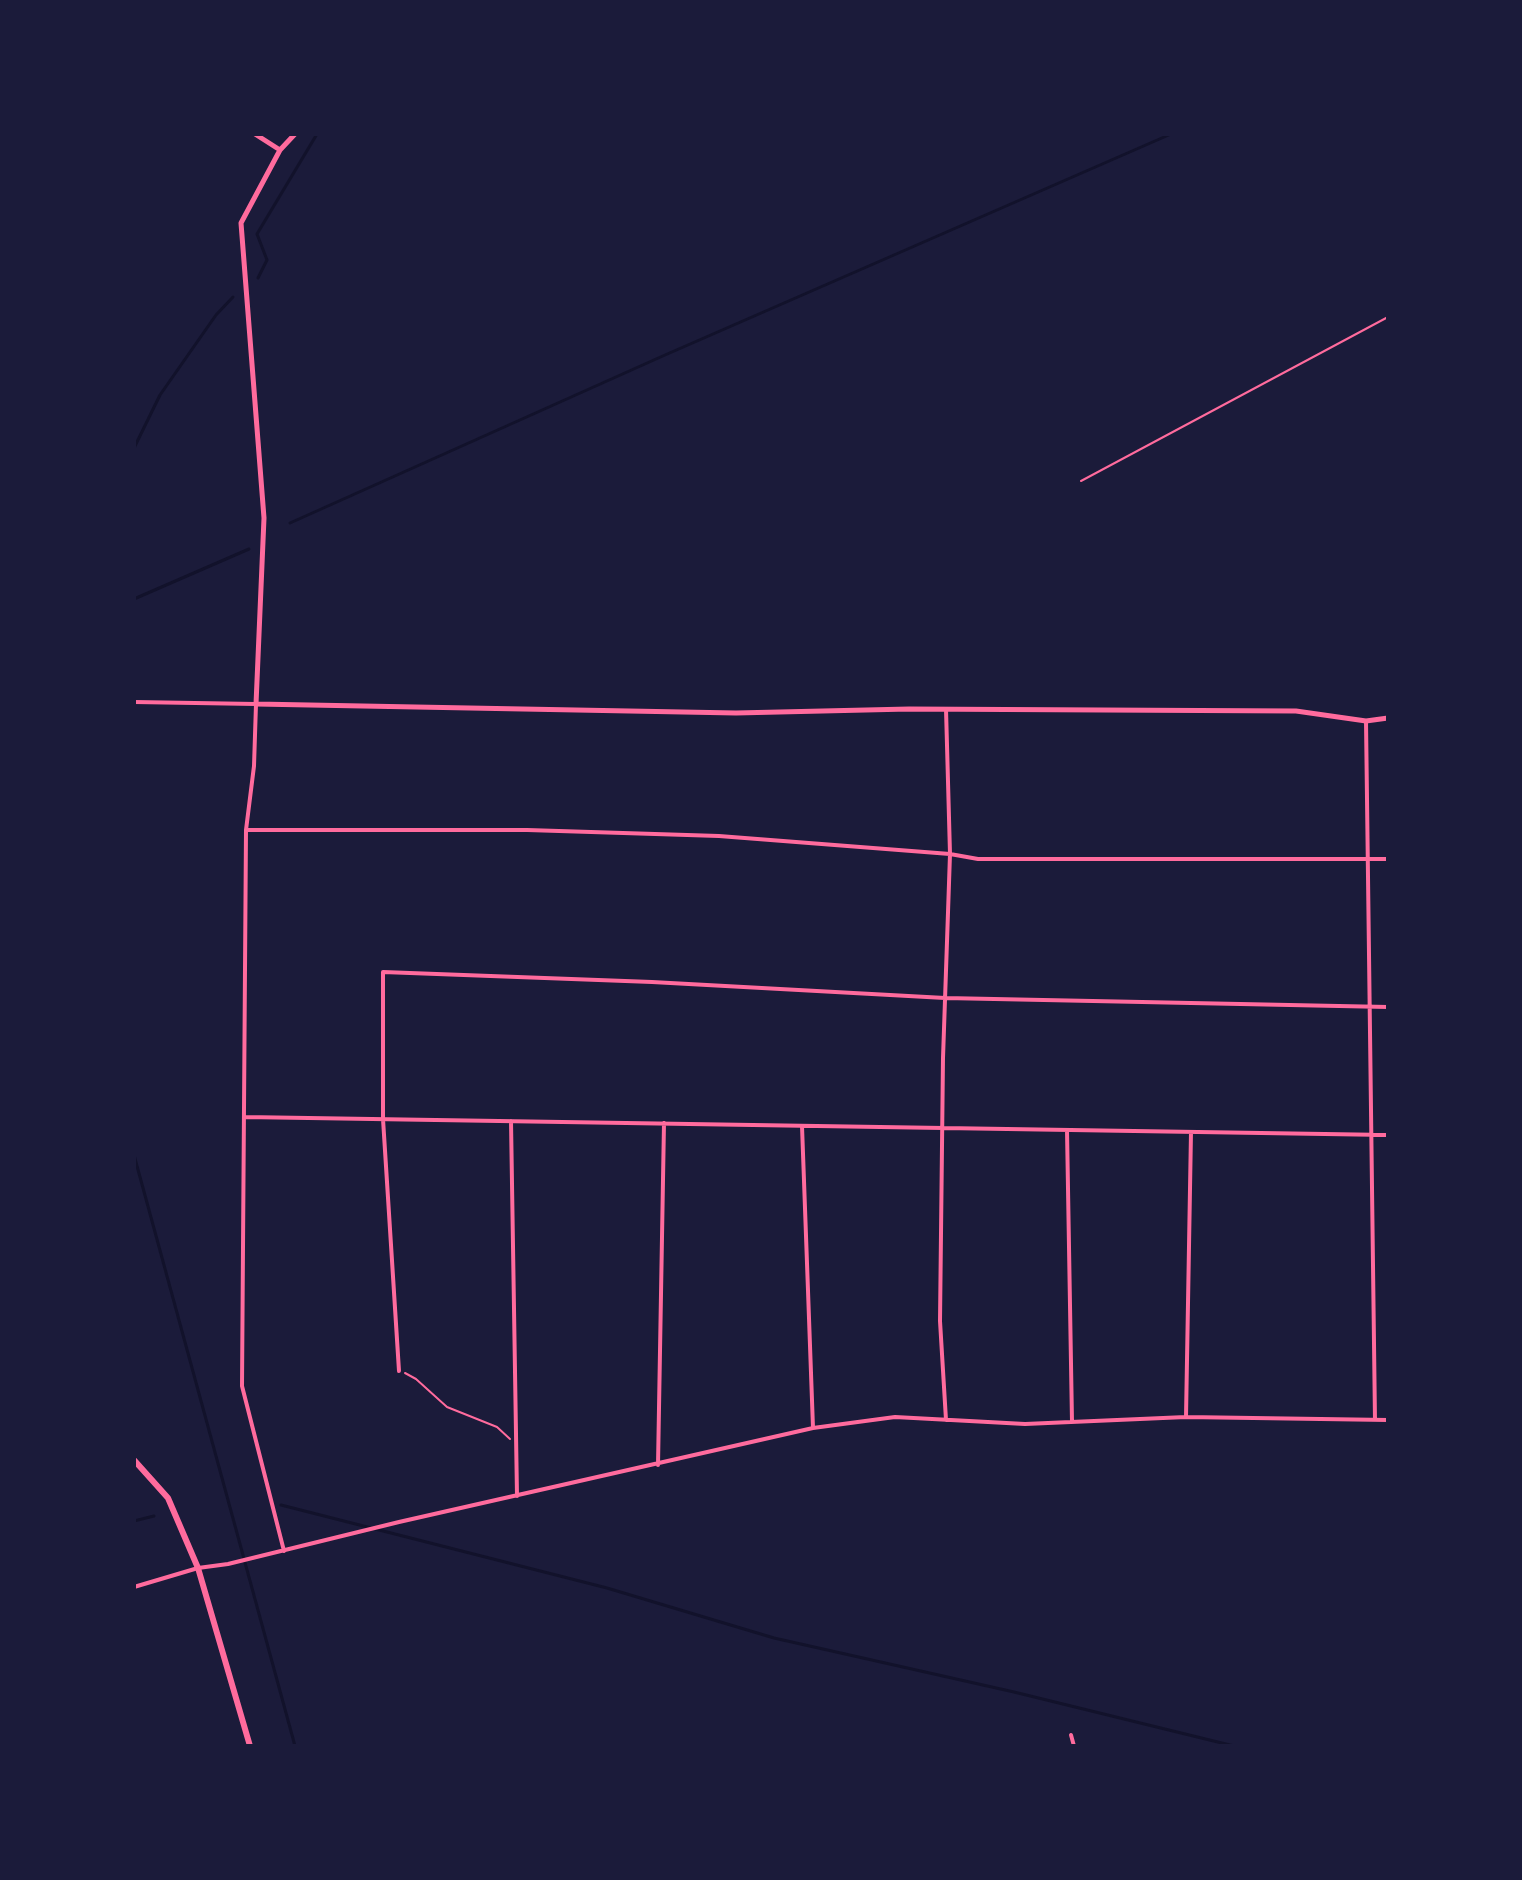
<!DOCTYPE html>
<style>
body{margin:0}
#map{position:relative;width:1522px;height:1880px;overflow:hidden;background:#1b1b3a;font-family:Helvetica,sans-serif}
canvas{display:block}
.frame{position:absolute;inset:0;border:136px solid #1b1b3a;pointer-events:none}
</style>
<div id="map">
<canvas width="1522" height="1880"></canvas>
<div class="frame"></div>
</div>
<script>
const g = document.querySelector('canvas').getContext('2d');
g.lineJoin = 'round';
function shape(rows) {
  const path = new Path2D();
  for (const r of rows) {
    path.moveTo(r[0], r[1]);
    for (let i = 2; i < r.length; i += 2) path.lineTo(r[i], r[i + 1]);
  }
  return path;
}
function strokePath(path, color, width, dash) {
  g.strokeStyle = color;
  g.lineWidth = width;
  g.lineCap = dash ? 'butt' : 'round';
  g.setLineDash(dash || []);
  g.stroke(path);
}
const stream = shape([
 [258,278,267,260,257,234,317,134],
 [134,448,160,395,216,315,233,297],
 [290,523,665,355,1171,134],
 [134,599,249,549],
 [134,1155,295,1746],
 [281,1505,607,1588,774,1638,1014,1692,1234,1746],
 [134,1521,154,1516]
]);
const path = shape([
 [405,1373,416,1379,447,1407,497,1427,510,1439]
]);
const service = shape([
 [1081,481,1388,317]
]);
const minor = shape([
 [134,702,256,704,254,766,246,830,242,1386,284,1551],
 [946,709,950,854,943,1058,940,1321,946,1420],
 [1366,721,1375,1420],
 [246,830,527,830,719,836,950,854,978,859,1388,859],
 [245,1117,1388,1135],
 [511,1121,517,1496],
 [802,1126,813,1428],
 [1067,1130,1072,1422],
 [399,1371,383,1119,383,972,652,982,945,998,1388,1007],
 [1186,1417,1191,1132],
 [658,1465,664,1123],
 [134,1587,198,1568,228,1564,399,1522,813,1428,895,1417,1025,1424,1186,1417,1388,1420],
 [1071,1735,1074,1746]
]);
const tertiary = shape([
 [255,134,280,150],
 [295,134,280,150,241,223,264,518,256,704,736,713,909,709,1296,711,1366,721,1388,718]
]);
const primary = shape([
 [134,1460,168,1498,198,1568,250,1746]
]);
strokePath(stream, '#12122b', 3);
strokePath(path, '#ff6b9d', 2);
strokePath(service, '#ff6b9d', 2);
strokePath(minor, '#ff6b9d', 4);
strokePath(tertiary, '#ff6b9d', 5);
strokePath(primary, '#ff6b9d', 6);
</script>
